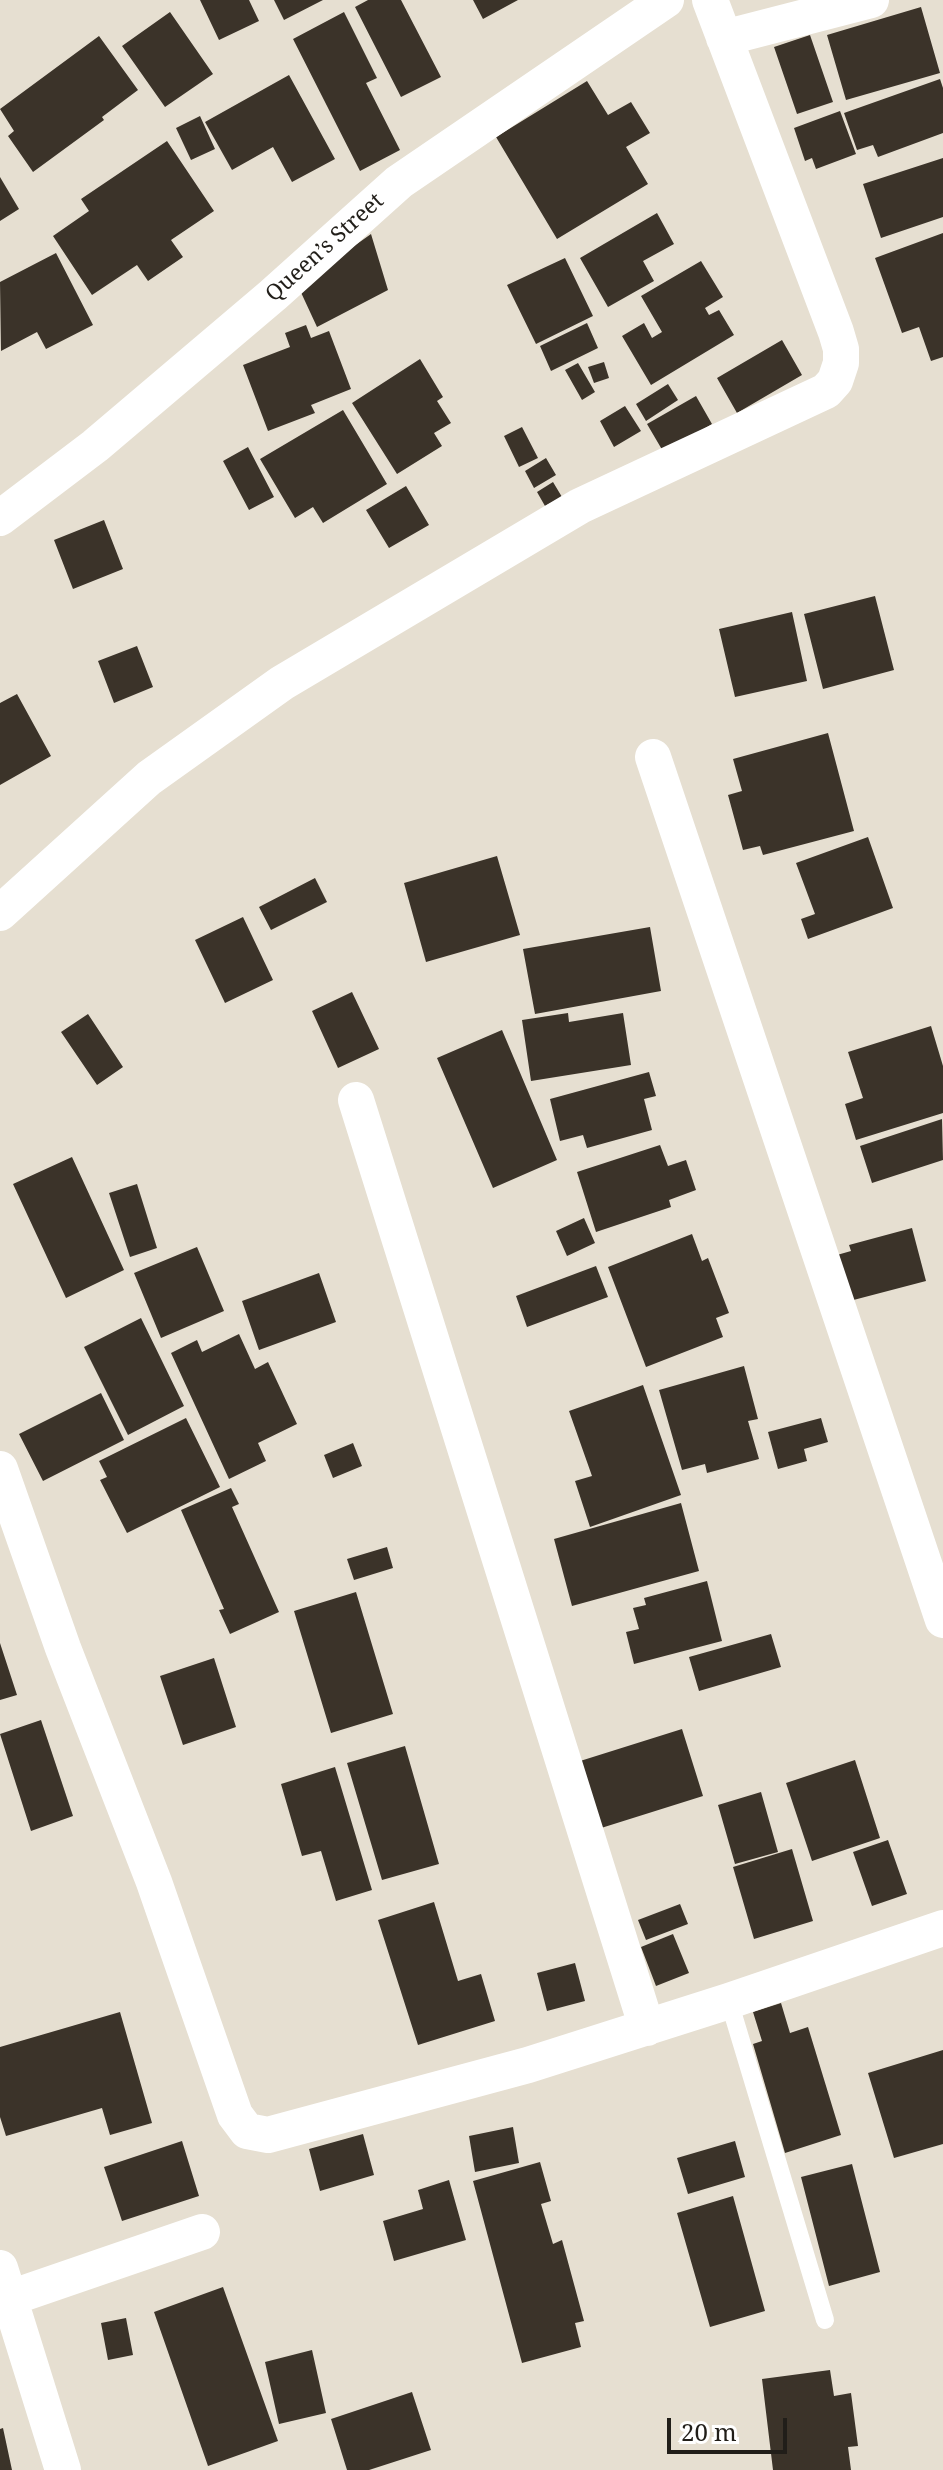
<!DOCTYPE html>
<meta charset="utf-8">
<style>
body{margin:0}
#map{position:relative;width:943px;height:2470px;overflow:hidden;background:#e6dfd1;font-family:"Noto Serif",serif}
canvas{display:block}
.scale{position:absolute;left:667px;top:2418px;width:120px;height:36px;box-sizing:border-box;border:4px solid #211e19;border-top:0;padding-left:10px;font-size:24px;line-height:28px;white-space:nowrap;color:#211e19;-webkit-text-stroke:6px #fff;paint-order:stroke}
</style>
<div id="map">
<canvas width="943" height="2470"></canvas>
<div class="scale">20 m</div>
</div>
<script>
const g = document.querySelector('canvas').getContext('2d');
g.lineJoin = 'round';
function fillPath(path, color) {
  g.fillStyle = color;
  g.fill(path, 'evenodd');
}
function shape(rows) {
  const path = new Path2D();
  for (const r of rows) {
    path.moveTo(r[0], r[1]);
    for (let i = 2; i < r.length; i += 2) path.lineTo(r[i], r[i + 1]);
  }
  return path;
}
function strokePath(path, color, width, dash) {
  g.strokeStyle = color;
  g.lineWidth = width;
  g.lineCap = dash ? 'butt' : 'round';
  g.setLineDash(dash || []);
  g.stroke(path);
}
function write(font, color, halo, rows, align = 'center') {
  g.font = font + ' "Noto Serif",serif';
  g.lineWidth = 8;
  g.setLineDash([]);
  g.textBaseline = 'middle';
  g.strokeStyle = halo;
  g.fillStyle = color;
  for (const [text, x, y, turn = 0] of rows) {
    g.save();
    g.translate(x, y);
    g.rotate((+turn || 0) * Math.PI / 180);
    g.textAlign = isNaN(turn) ? turn : align;
    if (halo) g.strokeText(text, 0, 0);
    g.fillText(text, 0, 0);
    g.restore();
  }
}
const building = shape([
 [200,0,249,0,259,21,219,40],
 [274,0,323,0,284,20],
 [368,0,401,0,441,77,401,97,355,7],
 [473,0,518,0,483,19],
 [921,7,940,73,846,100,827,35],
 [170,12,213,74,165,107,122,46],
 [344,12,377,78,366,83,400,150,360,171,293,39],
 [810,35,833,102,797,114,774,47],
 [99,36,138,90,102,117,104,120,33,172,8,136,14,131,0,109],
 [289,75,335,159,292,182,273,147,232,170,205,122],
 [940,79,943,88,943,133,878,157,873,145,857,150,844,113],
 [587,81,608,115,631,102,650,133,626,147,648,184,557,239,496,137],
 [840,111,856,154,816,169,812,158,805,161,794,128],
 [200,116,215,149,191,160,176,128],
 [167,141,214,211,171,240,183,257,148,281,137,265,92,295,53,236,89,211,81,199],
 [943,158,943,217,881,238,863,184],
 [0,177,19,209,0,221],
 [657,213,674,244,643,261,654,281,608,307,580,258],
 [943,233,943,357,931,361,919,327,902,333,875,258],
 [371,234,388,290,317,327,298,286],
 [56,253,93,325,46,349,37,332,1,351,0,282],
 [565,258,593,316,536,344,507,285],
 [701,261,723,297,705,308,709,315,719,310,734,335,651,385,622,336,644,323,652,338,662,332,641,296],
 [587,323,598,348,551,371,540,346],
 [306,325,311,338,329,331,351,389,311,405,315,413,268,431,243,365,290,347,285,333],
 [782,340,802,375,737,413,717,378],
 [420,359,443,397,437,401,451,423,434,433,442,446,397,474,352,403],
 [604,362,609,378,594,383,588,367],
 [578,363,595,392,582,400,565,370],
 [668,384,678,400,646,421,636,404],
 [696,396,712,424,664,453,647,424],
 [625,406,641,431,614,447,600,421],
 [343,410,387,484,323,523,313,507,295,518,260,459],
 [522,427,538,458,519,467,504,436],
 [248,447,274,497,249,510,223,461],
 [546,458,556,475,534,488,525,471],
 [553,482,562,497,545,506,537,492],
 [406,486,429,525,389,548,366,510],
 [104,520,123,569,73,589,54,540],
 [875,596,894,670,823,689,804,614],
 [792,612,807,681,735,697,719,629],
 [137,646,153,687,114,703,98,661],
 [17,694,51,756,0,785,0,703],
 [828,733,854,831,763,855,760,846,743,850,728,795,742,791,733,759],
 [868,837,893,908,808,939,801,919,815,914,796,863],
 [497,856,520,935,426,962,404,883],
 [315,878,327,902,271,930,259,907],
 [243,917,273,980,225,1003,195,940],
 [650,927,661,991,535,1014,523,949],
 [352,992,379,1049,338,1068,312,1011],
 [568,1013,569,1022,623,1013,631,1065,531,1081,522,1020],
 [88,1014,123,1067,97,1085,61,1032],
 [931,1026,943,1066,943,1113,856,1140,845,1104,863,1098,848,1052],
 [502,1030,557,1160,493,1188,437,1058],
 [649,1072,656,1096,644,1099,652,1130,587,1148,583,1135,560,1141,550,1099],
 [942,1119,943,1160,872,1183,860,1146],
 [660,1145,668,1166,686,1160,696,1190,669,1200,671,1207,596,1232,577,1172],
 [72,1157,124,1270,66,1298,13,1184],
 [137,1184,157,1248,130,1257,109,1193],
 [584,1218,595,1243,567,1256,556,1231],
 [912,1228,926,1281,842,1303,830,1257,851,1251,849,1245],
 [692,1234,702,1261,708,1258,729,1313,716,1318,723,1337,646,1367,608,1267],
 [197,1247,224,1311,161,1338,134,1273],
 [596,1266,608,1297,527,1327,516,1296],
 [319,1273,336,1322,259,1350,242,1301],
 [141,1318,184,1406,128,1435,84,1347],
 [239,1334,255,1369,268,1362,297,1424,258,1443,266,1461,229,1479,171,1353,197,1340,202,1352],
 [744,1366,758,1419,748,1421,759,1459,707,1473,705,1464,682,1470,659,1390],
 [643,1385,681,1495,590,1527,575,1481,592,1476,569,1411],
 [101,1393,124,1440,43,1481,19,1434],
 [186,1418,220,1487,127,1533,100,1480,107,1477,99,1461],
 [821,1418,828,1442,804,1449,807,1461,778,1469,768,1432],
 [353,1443,362,1466,333,1478,324,1455],
 [231,1488,239,1504,232,1507,279,1612,230,1634,219,1610,224,1609,181,1510],
 [681,1503,699,1571,572,1606,554,1539],
 [387,1547,393,1568,354,1580,347,1559],
 [707,1581,722,1641,634,1664,626,1632,639,1629,633,1608,646,1605,644,1598],
 [356,1592,393,1714,331,1733,294,1611],
 [771,1634,781,1667,699,1691,689,1657],
 [0,1643,17,1695,0,1700],
 [214,1658,236,1727,183,1745,160,1676],
 [41,1720,73,1816,31,1831,0,1734],
 [682,1729,703,1796,598,1829,577,1762],
 [405,1746,439,1864,382,1880,347,1763],
 [855,1760,880,1838,812,1861,786,1783],
 [335,1767,372,1890,336,1901,321,1851,302,1856,281,1784],
 [761,1792,778,1852,735,1864,718,1805],
 [888,1840,907,1894,872,1906,853,1852],
 [792,1849,813,1921,754,1939,733,1867],
 [434,1902,458,1981,481,1974,495,2021,418,2045,378,1920],
 [680,1904,688,1924,646,1940,638,1920],
 [673,1934,689,1973,656,1986,641,1947],
 [575,1963,585,2001,547,2011,537,1973],
 [781,2003,790,2033,808,2027,841,2135,785,2153,753,2044,762,2041,753,2012],
 [120,2012,152,2123,110,2135,102,2108,6,2136,0,2117,0,2047],
 [943,2050,943,2144,894,2158,868,2073],
 [513,2127,519,2163,475,2172,469,2136],
 [363,2134,374,2175,320,2191,309,2149],
 [182,2141,199,2196,122,2221,104,2167],
 [735,2141,745,2177,688,2194,677,2158],
 [540,2162,551,2201,541,2204,553,2244,562,2240,584,2321,575,2323,581,2347,522,2363,473,2181],
 [852,2164,880,2272,829,2286,801,2177],
 [449,2180,466,2240,394,2261,383,2221,423,2209,418,2190],
 [733,2196,765,2311,710,2327,677,2213],
 [223,2287,278,2441,208,2466,154,2312],
 [126,2318,133,2355,108,2360,101,2323],
 [312,2350,326,2413,279,2424,265,2362],
 [830,2370,834,2396,851,2393,858,2446,848,2447,851,2470,773,2470,762,2379],
 [412,2392,431,2450,369,2470,347,2470,331,2419],
 [3,2428,12,2470,0,2470,0,2429]
]);
const service = shape([
 [729,2001,825,2320]
]);
const minor = shape([
 [724,38,871,0],
 [0,518,95,446,273,295,399,182,666,0],
 [653,757,943,1620],
 [0,913,149,778,282,683,580,506,826,391,835,381,841,363,841,349,836,332,710,0],
 [356,1100,647,2028],
 [0,1469,63,1648,154,1882,235,2115,247,2131,268,2135,528,2065,729,2001,943,1928],
 [0,2268,63,2470],
 [10,2298,202,2232]
]);
const streetNames = [
 ["Queen’s Street",325,248,-42]
];
fillPath(building, '#3b3329');
strokePath(service, '#fff', 18);
strokePath(minor, '#fff', 36);
write('22px', '#211e19', '#fff', streetNames);
</script>
